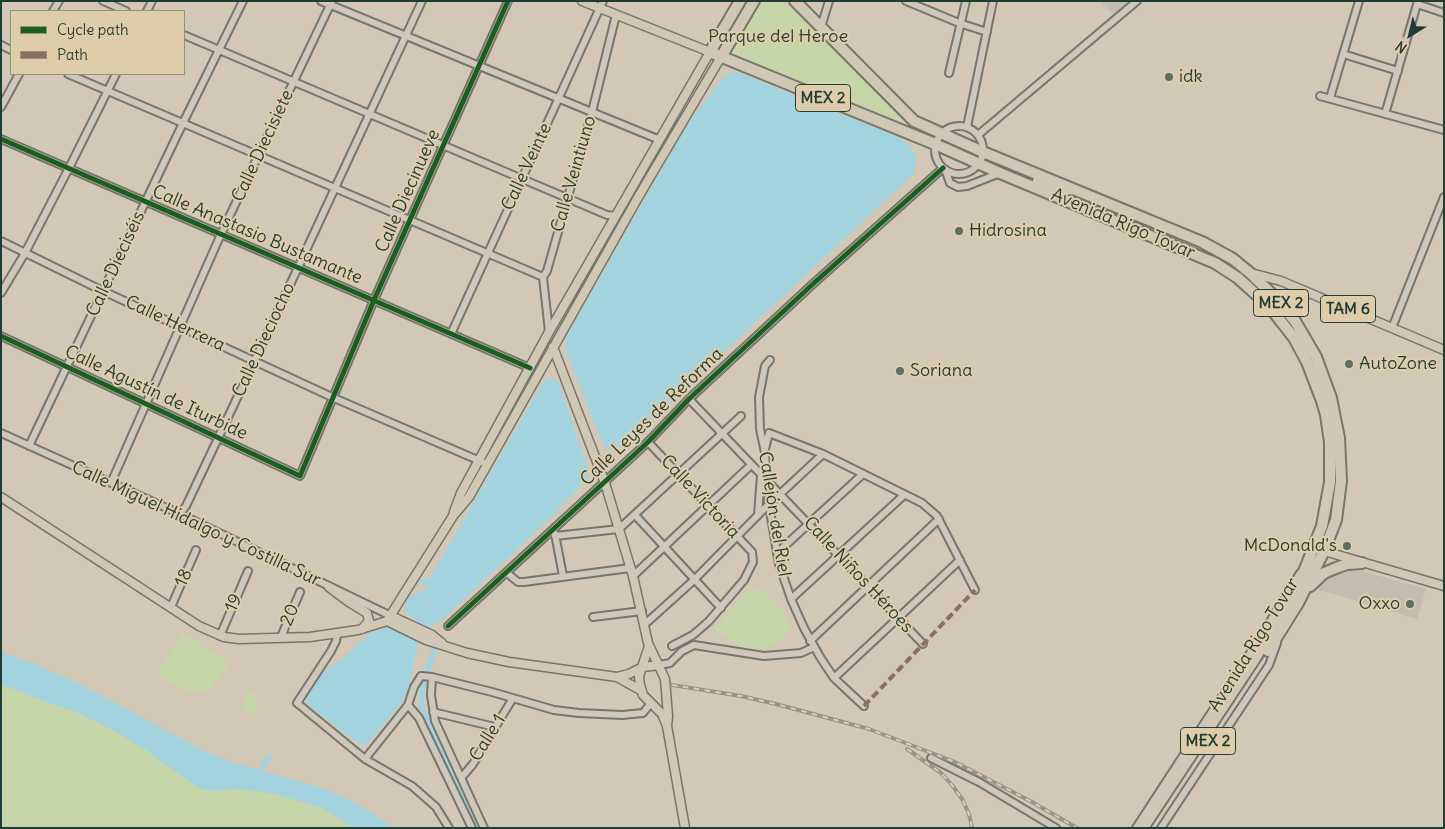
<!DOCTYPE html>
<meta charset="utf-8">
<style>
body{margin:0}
#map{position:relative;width:1445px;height:829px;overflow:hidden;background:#d3c8b6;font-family:Delius,sans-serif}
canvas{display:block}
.frame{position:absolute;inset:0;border:2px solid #1f3d34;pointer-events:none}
.legend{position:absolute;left:10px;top:10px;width:175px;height:65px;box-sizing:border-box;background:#dfccaa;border:1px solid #92937b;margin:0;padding:6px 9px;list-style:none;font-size:15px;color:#1f3d34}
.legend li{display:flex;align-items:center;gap:10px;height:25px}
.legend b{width:25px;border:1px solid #92937b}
.north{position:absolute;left:1385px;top:10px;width:50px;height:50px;-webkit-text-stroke:4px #dfccaa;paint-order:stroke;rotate:216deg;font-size:14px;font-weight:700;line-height:20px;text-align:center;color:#1f3d34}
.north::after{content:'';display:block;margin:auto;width:18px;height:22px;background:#1f3d34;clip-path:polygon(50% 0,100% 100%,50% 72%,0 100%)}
</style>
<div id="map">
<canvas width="1445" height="829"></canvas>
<div class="frame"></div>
<ul class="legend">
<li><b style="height:6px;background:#1b5e20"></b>Cycle path</li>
<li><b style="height:6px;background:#8d6e63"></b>Path</li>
</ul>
<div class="north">N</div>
</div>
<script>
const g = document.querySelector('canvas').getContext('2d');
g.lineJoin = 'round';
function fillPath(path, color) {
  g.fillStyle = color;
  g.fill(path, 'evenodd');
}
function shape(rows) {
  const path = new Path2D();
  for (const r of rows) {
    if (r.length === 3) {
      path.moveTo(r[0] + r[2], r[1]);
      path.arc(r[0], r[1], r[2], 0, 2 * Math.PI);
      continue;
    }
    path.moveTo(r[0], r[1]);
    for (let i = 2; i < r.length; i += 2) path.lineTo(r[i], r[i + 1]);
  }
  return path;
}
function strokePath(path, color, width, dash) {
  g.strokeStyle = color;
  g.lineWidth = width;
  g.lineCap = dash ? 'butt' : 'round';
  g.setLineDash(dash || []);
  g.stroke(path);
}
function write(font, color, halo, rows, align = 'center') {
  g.font = font + ' Delius,sans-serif';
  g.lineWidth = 4;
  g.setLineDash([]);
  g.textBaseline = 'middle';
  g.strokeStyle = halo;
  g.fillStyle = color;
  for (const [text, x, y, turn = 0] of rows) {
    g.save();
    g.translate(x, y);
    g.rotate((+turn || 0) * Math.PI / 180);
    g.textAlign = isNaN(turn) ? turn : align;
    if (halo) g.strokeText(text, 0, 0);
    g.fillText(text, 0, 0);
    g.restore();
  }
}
const built = shape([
 [1099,1,1131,1,1114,15],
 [1344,570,1358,570,1426,589,1417,619,1317,589,1327,578]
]);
const green = shape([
 [761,1,775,1,798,12,909,124,734,54,730,51],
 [749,588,765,592,785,613,791,627,780,641,769,647,754,650,739,647,714,629],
 [186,635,229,663,216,682,210,688,202,692,194,693,186,691,157,675,181,636],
 [1,685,81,714,118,733,146,750,198,788,240,789,276,794,322,808,355,828,1,828],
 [245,692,257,694,255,713,243,711]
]);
const water = shape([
 [731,72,740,73,898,137,911,147,916,157,914,173,626,444,612,451,604,447,564,347,567,336,685,128,721,80],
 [552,378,559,383,590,475,550,518,443,619,428,627,423,626,404,611,407,597,425,591,426,585,419,584,419,578,429,579,545,379],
 [391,627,418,641,410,683,403,701,399,707,368,743,364,745,359,744,310,707,305,700,305,697,320,675,350,652,370,633],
 [1,652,39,666,75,682,112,701,200,749,230,762,319,787,347,799,369,811,393,828,355,828,322,808,276,794,240,789,212,791,198,788,146,750,118,733,81,714,1,685]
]);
const canal = shape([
 [427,672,435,647],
 [424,681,422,689,421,707,476,828],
 [256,778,269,757]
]);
const minor = shape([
 [103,1,126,11],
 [321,1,660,140],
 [906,1,959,23,987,32],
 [1417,4,1444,13],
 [53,11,59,1],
 [147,11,152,1],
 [821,27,829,1],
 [184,35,607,215,616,216],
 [1,45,11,50],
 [1343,54,1398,71],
 [949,73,966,1],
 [68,74,543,277],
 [1320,96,1444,130],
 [1330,98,1359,1],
 [1,107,19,74],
 [1385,114,1418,1],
 [959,150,24],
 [967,127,993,1],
 [978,135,1137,1],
 [1,139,530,368],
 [945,169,950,183,958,187,967,186,1000,173],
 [1,241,103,291,334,398,487,464],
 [1,293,25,253,69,168,116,74],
 [1392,328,1444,197],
 [549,332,543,277,547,271,592,112,616,15],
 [451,334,603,1],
 [1,336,300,476,374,300,508,1],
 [770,360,765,366,759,397,760,429,765,453,769,505,779,564,791,599,804,628,820,657,834,678,864,706],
 [689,399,923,644],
 [1,433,180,514,391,616],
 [648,442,752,552,753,562,744,580,709,621,693,635,672,646],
 [29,446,183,123,243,1],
 [765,449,769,433,823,454,922,503,937,516,975,590],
 [111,483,221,234,332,1],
 [180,514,186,506,255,360,422,1],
 [635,515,721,608],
 [758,515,761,475],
 [555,534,563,576],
 [555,536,619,529,741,416],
 [777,553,863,474],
 [507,573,518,582,524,582,630,568],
 [633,576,751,465],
 [791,599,904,495],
 [171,607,196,550],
 [593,617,642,611],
 [644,625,694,580,764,509,823,454],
 [448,626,648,442,689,399,814,283,943,168],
 [337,634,336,641,331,651,297,703,365,759,412,786,436,807,449,828],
 [220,636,248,571],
 [281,637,300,592],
 [810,641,939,519],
 [659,665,670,663,682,651,694,645,764,656,801,653,814,647],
 [432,677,431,695,435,721,484,828],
 [834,678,960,560],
 [408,705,419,718,472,828],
 [433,712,495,727],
 [931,758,979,782,1056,828],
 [365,759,408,705,414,687,421,676,432,677,492,692,554,710,579,713,622,715,643,713,651,703],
 [462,777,473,764,513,698],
 [1136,828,1256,644,1300,573],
 [1161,828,1269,665,1277,643]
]);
const major = shape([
 [1251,273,1281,281,1444,350],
 [553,347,605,483,633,576,648,643,665,679,668,716,667,726],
 [1,497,199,626,224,637,239,639,310,637,358,630,387,621,453,516,469,497,640,194,721,57],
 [454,512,461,493,549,332,710,52,582,1],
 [1324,551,1444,586],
 [329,587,349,602,367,613,369,621,362,629],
 [391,616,432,635,442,643],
 [387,621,426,640,467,653,509,662,617,677,642,691],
 [649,646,639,676,640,685,643,695,662,714,667,726,685,828],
 [617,677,629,674,643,667,659,665]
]);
const highway = shape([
 [740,1,710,52,935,144,1000,173,1215,263,1238,278,1269,306,1294,338,1307,362,1322,401,1326,415,1330,442,1330,482,1322,526,1297,589,1286,608,1256,657,1143,828],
 [795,1,914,121,983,152,1202,242,1233,259,1250,273,1277,299,1295,321,1316,357,1331,398,1339,438,1341,481,1336,520,1324,551,1298,603,1268,651],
 [721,57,754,1],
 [1038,181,1059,190,1072,189],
 [1310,586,1324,573,1336,568,1347,564,1362,563]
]);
const rail = shape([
 [672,685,741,696,776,704,869,729,955,762,1032,802,1077,828],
 [907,749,941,773,952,785,962,799,969,814,972,828]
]);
const quiet = shape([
 [864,706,975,590]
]);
const cycleway = shape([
 [1,139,530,368],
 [1,336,300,476,374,300,508,1],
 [448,626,648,442,689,399,814,283,943,168]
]);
const markers = [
 [1169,77,5,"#5e6e62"],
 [959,231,5,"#5e6e62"],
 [1349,364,5,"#5e6e62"],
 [900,371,5,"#5e6e62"],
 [1347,546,5,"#5e6e62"],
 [1410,604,5,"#5e6e62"]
];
const shields = [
 [823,98,55],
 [1281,303,55],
 [1348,309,55],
 [1208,741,55]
];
const shieldNames = [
 ["MEX 2",823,98],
 ["MEX 2",1281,303],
 ["TAM 6",1348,309],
 ["MEX 2",1208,741]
];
const parkNames = [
 ["Parque del Heroe",778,37]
];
const poiNames = [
 ["idk",1179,77],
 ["Hidrosina",969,231],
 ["AutoZone",1359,364],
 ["Soriana",910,371],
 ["McDonald's",1337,546,"right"],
 ["Oxxo",1400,604,"right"]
];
const streetNames = [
 ["Calle Diecisiete",263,146,-65],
 ["Calle Veinte",527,167,-65],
 ["Calle Veintiuno",574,174,-74],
 ["Calle Diecinueve",408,191,-66],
 ["Avenida Rigo Tovar",1123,224,23],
 ["Calle Anastasio Bustamante",257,235,23],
 ["Calle Dieciséis",116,264,-65],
 ["Calle Herrera",175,324,25],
 ["Calle Dieciocho",264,340,-65],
 ["Calle Agustín de Iturbide",156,393,25],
 ["Calle Leyes de Reforma",652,417,-44],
 ["Calle Victoria",700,497,47],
 ["Callejón del Riel",774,514,81],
 ["Calle Miguel Hidalgo y Costilla Sur",196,524,25],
 ["Calle Niños Héroes",858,575,47],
 ["18",184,578,-66],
 ["19",234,603,-66],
 ["20",290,615,-68],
 ["Avenida Rigo Tovar",1254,645,-58],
 ["Calle 1",488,738,-58]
];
fillPath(built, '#c3bcaf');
fillPath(green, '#c6d6a8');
fillPath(water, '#a4d3e0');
strokePath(canal, '#a4d3e0', 6);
strokePath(minor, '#76766c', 10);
strokePath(major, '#76766c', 11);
strokePath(highway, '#76766c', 14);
strokePath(minor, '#cfc7ba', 6);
strokePath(major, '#d0c8b4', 8);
strokePath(highway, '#d0c8b4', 10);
strokePath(rail, '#96948b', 4);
strokePath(rail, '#dfccaa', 2, [5.5]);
strokePath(quiet, '#8d6e63', 4, [8, 4]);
strokePath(cycleway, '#1b5e20', 5);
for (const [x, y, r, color] of markers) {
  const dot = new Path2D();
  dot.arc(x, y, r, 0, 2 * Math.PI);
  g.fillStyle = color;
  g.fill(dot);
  strokePath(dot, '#dfccaa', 2);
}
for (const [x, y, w] of shields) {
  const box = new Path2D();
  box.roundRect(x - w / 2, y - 13.5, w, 27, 4);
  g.fillStyle = '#dfccaa';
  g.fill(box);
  strokePath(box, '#1f3d34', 1);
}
write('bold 16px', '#1f3d34', null, shieldNames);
write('18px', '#274539', '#dfccaa', parkNames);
write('18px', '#1f3d34', '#dfccaa', poiNames, 'left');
write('18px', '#1f3d34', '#dfccaa', streetNames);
</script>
